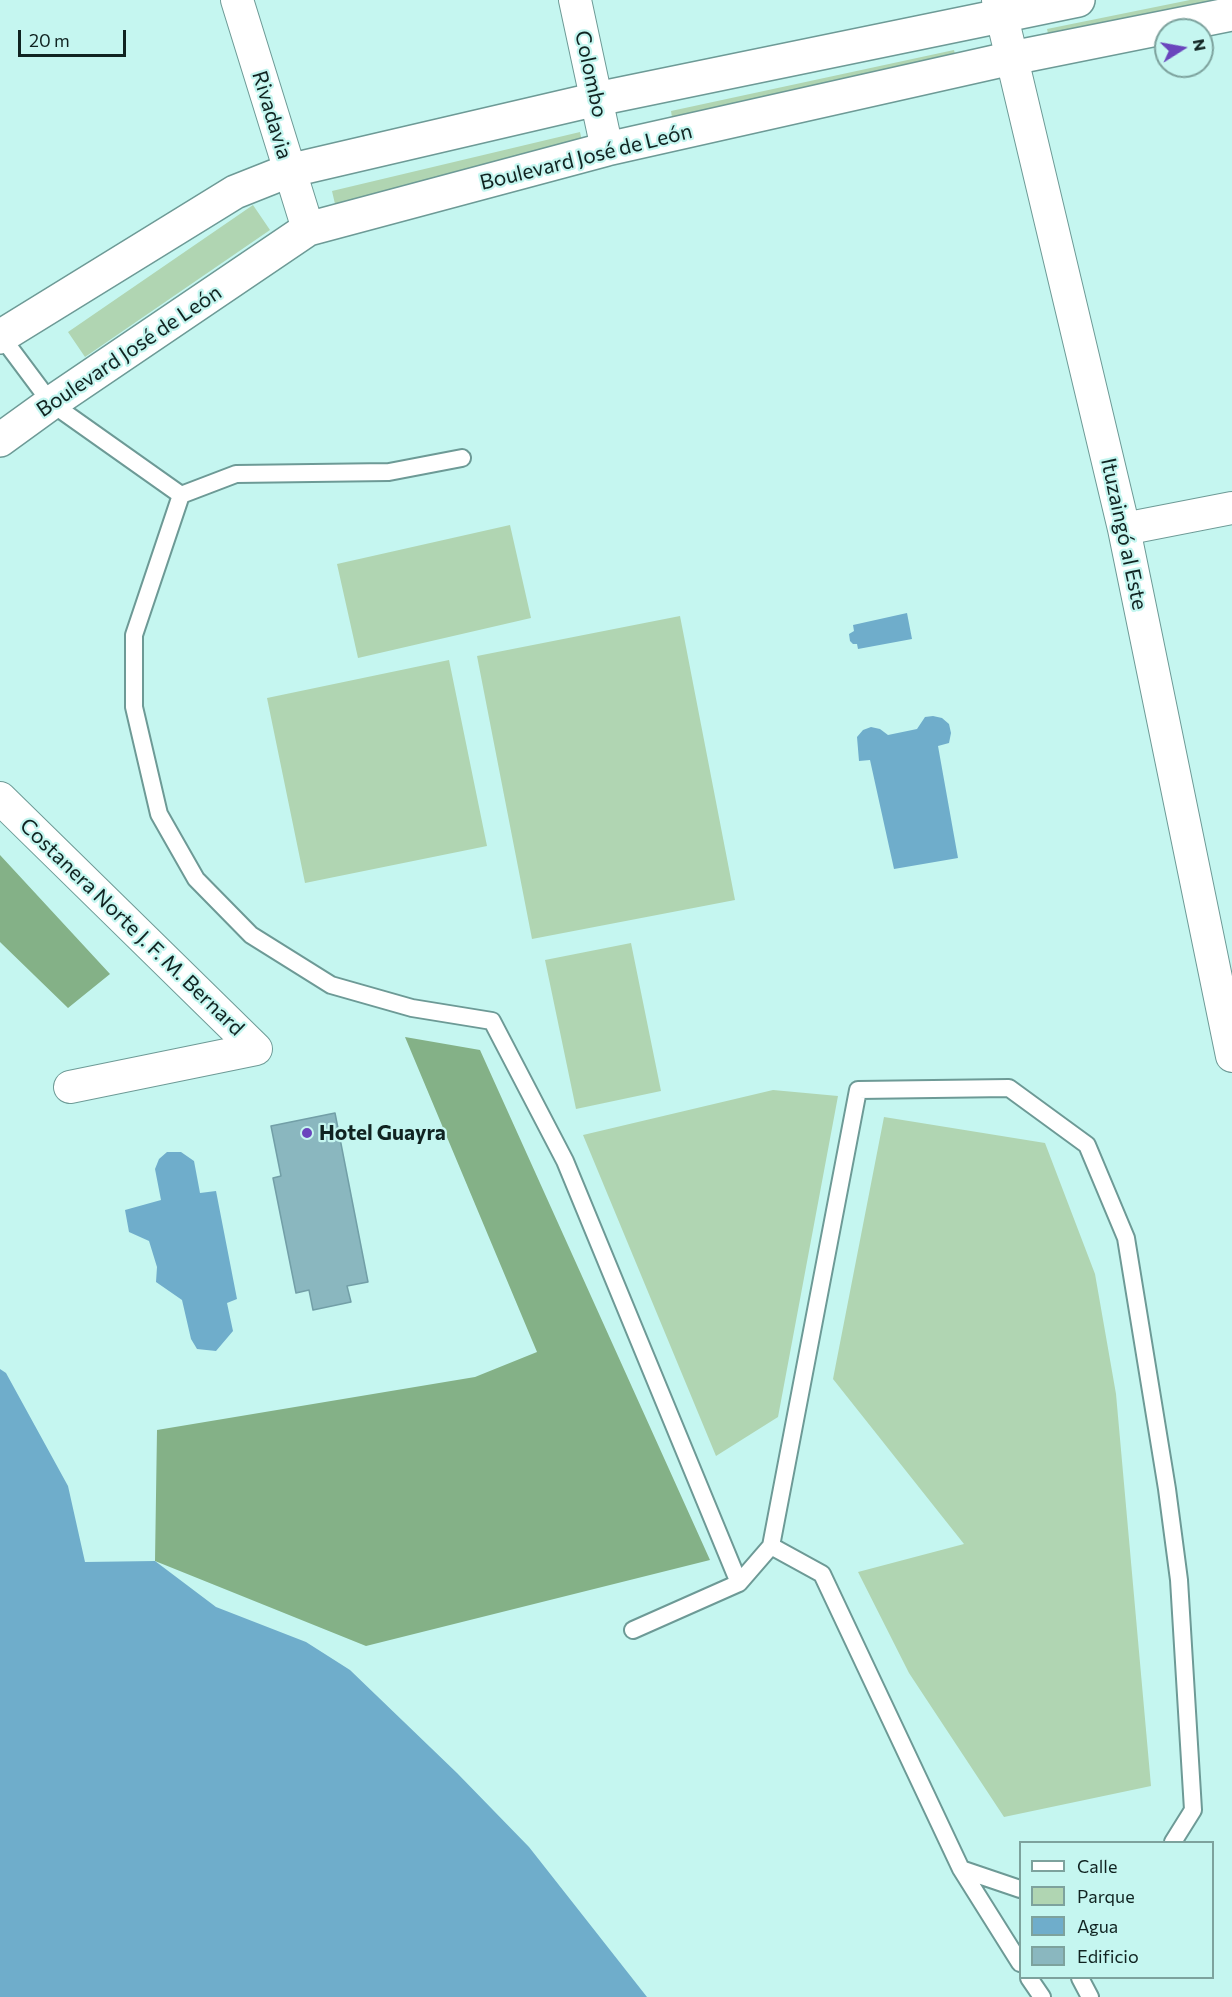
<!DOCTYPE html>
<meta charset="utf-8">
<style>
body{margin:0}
#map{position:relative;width:1232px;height:1997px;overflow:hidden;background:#c5f6f0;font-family:Commissioner,sans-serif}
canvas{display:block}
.legend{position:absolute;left:1019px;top:1841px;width:195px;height:138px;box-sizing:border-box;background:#c5f6f0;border:2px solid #7da29d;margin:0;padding:8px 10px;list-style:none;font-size:18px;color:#102321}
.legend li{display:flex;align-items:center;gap:12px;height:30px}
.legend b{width:30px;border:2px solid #7da29d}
.north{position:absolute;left:1154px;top:18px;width:60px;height:60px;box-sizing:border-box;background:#c5f6f0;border:2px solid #7da29d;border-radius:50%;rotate:79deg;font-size:16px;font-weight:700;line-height:24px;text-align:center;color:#102321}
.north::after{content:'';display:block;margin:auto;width:21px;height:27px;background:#6a45bd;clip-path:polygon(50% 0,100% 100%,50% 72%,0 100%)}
.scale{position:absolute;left:18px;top:30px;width:108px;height:27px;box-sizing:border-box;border:3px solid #102321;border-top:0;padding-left:8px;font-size:18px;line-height:21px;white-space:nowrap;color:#102321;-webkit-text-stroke:4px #c5f6f0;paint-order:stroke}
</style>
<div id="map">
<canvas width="1232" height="1997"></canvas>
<ul class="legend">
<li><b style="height:8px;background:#fff"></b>Calle</li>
<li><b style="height:16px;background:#b0d5b2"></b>Parque</li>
<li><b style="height:16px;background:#6fadcb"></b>Agua</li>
<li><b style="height:16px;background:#8ab7bf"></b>Edificio</li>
</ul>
<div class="north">N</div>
<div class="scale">20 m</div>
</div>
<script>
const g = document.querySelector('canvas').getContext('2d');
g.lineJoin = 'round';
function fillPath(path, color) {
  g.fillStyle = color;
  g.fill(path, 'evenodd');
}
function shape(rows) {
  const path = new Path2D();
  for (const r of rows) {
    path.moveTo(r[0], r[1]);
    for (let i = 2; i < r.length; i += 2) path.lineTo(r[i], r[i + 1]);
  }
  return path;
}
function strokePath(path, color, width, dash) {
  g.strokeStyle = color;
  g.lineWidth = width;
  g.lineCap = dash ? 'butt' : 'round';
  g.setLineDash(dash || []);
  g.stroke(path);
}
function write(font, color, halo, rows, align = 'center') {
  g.font = font + ' Commissioner,sans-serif';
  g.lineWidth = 4.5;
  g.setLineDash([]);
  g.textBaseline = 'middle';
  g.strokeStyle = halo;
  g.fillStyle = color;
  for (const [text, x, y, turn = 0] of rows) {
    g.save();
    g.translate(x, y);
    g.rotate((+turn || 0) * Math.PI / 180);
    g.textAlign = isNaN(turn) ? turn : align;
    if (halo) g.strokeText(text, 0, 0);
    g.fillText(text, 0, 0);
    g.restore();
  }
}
const green = shape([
 [1190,0,1232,0,1050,42,1047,29],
 [954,50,957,63,673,124,671,111],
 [580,132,583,146,335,204,332,191],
 [253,205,270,230,85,357,68,332],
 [510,525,531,618,358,658,337,564],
 [680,616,735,900,532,939,477,656],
 [449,660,487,846,305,883,267,698],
 [631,943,661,1091,576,1109,545,960],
 [773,1090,838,1096,778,1417,716,1456,583,1135],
 [884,1117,1045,1143,1095,1274,1116,1394,1151,1786,1004,1817,909,1673,858,1572,964,1544,833,1379]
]);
const forest = shape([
 [0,855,110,974,68,1008,0,942],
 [405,1037,480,1050,710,1560,366,1646,155,1561,157,1430,475,1377,537,1352]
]);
const water = shape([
 [907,613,912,639,858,649,857,644,853,644,850,641,849,634,854,631,853,625],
 [933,716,942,718,949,724,951,733,949,743,938,746,958,858,894,869,870,760,859,761,857,737,863,730,871,727,880,729,888,735,917,729,925,717],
 [167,1152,181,1152,194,1161,200,1193,216,1191,237,1299,227,1303,233,1331,216,1351,197,1349,191,1339,182,1300,156,1282,157,1267,149,1241,129,1232,125,1210,161,1200,155,1169,159,1159],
 [0,1369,6,1373,68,1486,85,1562,155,1561,216,1607,306,1642,350,1670,457,1773,529,1847,647,1997,0,1997]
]);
const building = shape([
 [335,1113,368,1282,347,1286,351,1302,313,1310,309,1290,296,1293,273,1178,281,1176,271,1126,335,1113]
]);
const lane = shape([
 [1,336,51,403,181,495],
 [462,458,389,472,236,474,181,495,134,635,134,707,159,814,196,879,251,935,331,985,412,1008,492,1021,565,1161,739,1583],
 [771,1546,822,1574,961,1869,1020,1963],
 [633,1630,739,1583,771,1546,858,1090,1009,1088,1087,1145,1126,1238,1167,1489,1179,1580,1193,1810,1173,1842],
 [961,1869,1020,1889],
 [1029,1978,1042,1997],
 [1080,1978,1090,1997]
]);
const street = shape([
 [237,0,308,229],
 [575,0,607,149],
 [998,0,1124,529,1232,1056],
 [1124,529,1232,508],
 [0,798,256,1049,70,1087]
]);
const secondary = shape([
 [0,337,235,192,288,171,597,99,1078,0],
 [0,440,51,403,308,229,607,149,1012,58,1232,14]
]);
const markers = [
 [307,1133,6,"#6a45bd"]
];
const streetNames = [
 ["Colombo",591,74,78],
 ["Rivadavia",272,115,73],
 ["Boulevard José de León",586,157,-14],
 ["Boulevard José de León",129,351,-34],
 ["Ituzaingó al Este",1124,534,78],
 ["Costanera Norte J. F. M. Bernard",132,927,44]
];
const poiNames = [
 ["Hotel Guayra",319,1133]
];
fillPath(green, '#b0d5b2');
fillPath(forest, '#84b187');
fillPath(water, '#6fadcb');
fillPath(building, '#8ab7bf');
strokePath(building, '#729fa7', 1.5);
strokePath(lane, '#6d9a96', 20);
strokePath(street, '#6d9a96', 34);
strokePath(secondary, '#6d9a96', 36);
strokePath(lane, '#fff', 16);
strokePath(street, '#fff', 32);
strokePath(secondary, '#fff', 33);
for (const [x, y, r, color] of markers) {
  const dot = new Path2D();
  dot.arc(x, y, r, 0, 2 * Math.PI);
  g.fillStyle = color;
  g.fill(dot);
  strokePath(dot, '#c5f6f0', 2);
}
write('21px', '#102321', '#c5f6f0', streetNames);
write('bold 21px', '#102321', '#c5f6f0', poiNames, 'left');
</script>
